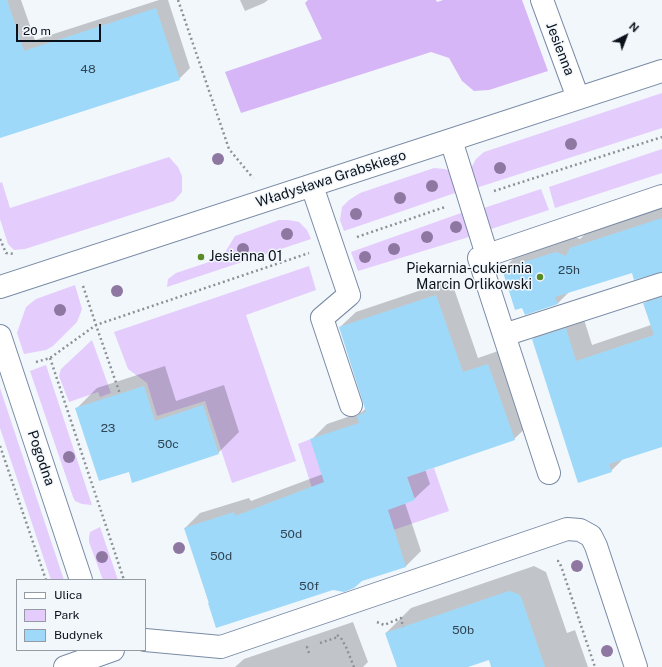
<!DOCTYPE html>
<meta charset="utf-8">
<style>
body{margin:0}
#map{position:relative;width:662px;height:667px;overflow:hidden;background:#f2f7fc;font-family:"Public Sans",sans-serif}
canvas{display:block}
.legend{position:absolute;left:16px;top:579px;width:130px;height:72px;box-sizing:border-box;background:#f2f7fc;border:1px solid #959ba2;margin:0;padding:5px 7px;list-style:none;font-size:12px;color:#0a111a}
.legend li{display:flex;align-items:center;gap:8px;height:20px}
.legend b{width:20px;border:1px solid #959ba2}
.north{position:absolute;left:606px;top:16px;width:40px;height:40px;-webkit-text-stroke:3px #f2f7fc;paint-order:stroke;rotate:42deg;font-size:11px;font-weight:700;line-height:16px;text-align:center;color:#0a111a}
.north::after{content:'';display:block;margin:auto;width:14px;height:18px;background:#0a111a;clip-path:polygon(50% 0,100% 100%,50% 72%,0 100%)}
.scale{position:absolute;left:16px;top:24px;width:85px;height:18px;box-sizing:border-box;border:2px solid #0a111a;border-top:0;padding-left:5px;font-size:12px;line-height:14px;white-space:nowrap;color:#0a111a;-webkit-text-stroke:3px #f2f7fc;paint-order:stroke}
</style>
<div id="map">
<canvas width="662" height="667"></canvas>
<ul class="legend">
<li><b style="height:5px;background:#fff"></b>Ulica</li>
<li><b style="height:11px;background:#e4ccfc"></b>Park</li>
<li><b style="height:11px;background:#9ed9f9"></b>Budynek</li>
</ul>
<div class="north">N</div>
<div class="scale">20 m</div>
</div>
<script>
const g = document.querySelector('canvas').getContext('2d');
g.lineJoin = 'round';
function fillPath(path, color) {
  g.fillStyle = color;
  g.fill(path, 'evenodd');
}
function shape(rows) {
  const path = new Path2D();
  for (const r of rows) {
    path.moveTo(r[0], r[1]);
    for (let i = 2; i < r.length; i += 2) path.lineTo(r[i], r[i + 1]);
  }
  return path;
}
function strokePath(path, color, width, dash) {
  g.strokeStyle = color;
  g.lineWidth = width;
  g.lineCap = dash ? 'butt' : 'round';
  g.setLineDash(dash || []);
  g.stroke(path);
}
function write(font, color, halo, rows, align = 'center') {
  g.font = font + ' "Public Sans",sans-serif';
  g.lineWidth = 3;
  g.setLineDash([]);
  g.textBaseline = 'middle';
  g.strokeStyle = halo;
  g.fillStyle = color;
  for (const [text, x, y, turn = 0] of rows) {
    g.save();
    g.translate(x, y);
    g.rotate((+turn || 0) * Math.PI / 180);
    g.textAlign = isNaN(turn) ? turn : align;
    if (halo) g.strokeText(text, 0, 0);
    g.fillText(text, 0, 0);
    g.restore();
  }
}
const green = shape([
 [662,93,662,128,476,188,471,175,471,168,476,159,484,152],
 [662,149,662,173,555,208,549,187],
 [169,157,178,167,182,176,182,192,174,201,25,249,14,250,8,244,0,219,0,183,2,182,10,208],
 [434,168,445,169,450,171,458,192,344,231,340,220,342,207,349,200,360,193],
 [541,189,549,210,488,230,481,209],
 [464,212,472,236,358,271,351,252],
 [279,220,288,220,299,222,307,230,311,239,167,287,168,279,176,273,209,262,224,254,235,236],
 [309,266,316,290,246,315,296,461,232,483,205,401,157,416,147,383,128,369,114,332],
 [75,285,82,309,77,322,53,346,46,350,24,354,17,333,26,307,36,299],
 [92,340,111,393,100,397,98,392,69,402,59,376,61,369],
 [46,365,92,505,82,504,75,501,73,497,30,371],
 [0,388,64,580,51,580,0,428],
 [311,439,339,526,415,500,407,477,434,468,449,511,332,551,298,444],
 [100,527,118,580,103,580,89,542,89,537,90,532]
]);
const forest = shape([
 [308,0,436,0,437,2,443,0,522,0,548,71,489,90,474,91,462,81,449,58,431,52,241,113,225,72,322,39,305,3]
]);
const shadow = shape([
 [0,0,21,0,35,40,159,0,168,0,190,68,179,79,0,137],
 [240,0,268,0,264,3,245,11],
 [662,208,662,271,632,271,569,292,557,304,503,269,519,253,573,236,580,239,587,232],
 [451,280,478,358,504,349,530,424,514,439,425,469,430,484,414,499,405,503,421,551,406,566,333,589,209,603,185,528,200,513,249,498,251,501,323,474,312,439,327,424,362,412,366,408,340,327,356,312],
 [662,287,662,446,624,458,611,471,533,339,549,323,582,313,592,345,651,325,644,304],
 [165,366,176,401,224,385,239,432,218,453,130,471,76,409,97,388],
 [534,566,546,572,567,633,575,630,588,667,492,667,489,659,464,667,398,667,386,633,411,608],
 [353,622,368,662,363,667,235,667,244,659]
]);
const building = shape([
 [0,0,7,0,24,51,156,8,180,80,0,138],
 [662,218,662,272,634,280,632,273,555,297,558,304,525,315,522,308,515,310,502,269,556,252,566,256,570,248],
 [436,295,463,372,488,364,515,440,407,477,415,500,388,510,406,567,362,581,354,588,344,592,333,590,216,628,208,603,209,603,184,528,234,512,235,516,324,482,310,439,359,423,357,416,366,412,339,327],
 [662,297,662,447,609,464,612,472,578,483,532,339,566,328,576,361,654,335,643,303],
 [144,386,155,421,203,405,219,454,132,483,129,472,99,481,75,408],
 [509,591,518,594,521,597,545,667,491,667,489,660,468,667,397,667,385,633]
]);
const path = shape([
 [178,0,229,149,253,178],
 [494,191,662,137],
 [357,237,445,207],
 [0,239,6,253,14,254],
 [83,286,96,325,309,253],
 [50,358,124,580],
 [36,362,50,358,96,325,120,394],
 [0,446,46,580],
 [557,561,558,561,561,566,595,667],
 [377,622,384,625,401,618,403,627],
 [337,635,341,638,346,647,354,667],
 [320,643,338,637],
 [309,653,307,647,310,646]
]);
const minor = shape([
 [542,0,578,98],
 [451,140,487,255],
 [312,186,349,295,322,318,351,405],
 [662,196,479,258,504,335,662,284],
 [0,287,662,71],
 [504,335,549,473],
 [0,336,81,580],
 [145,640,221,647,567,529,580,530,591,536,596,546,636,667],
 [65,667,113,650]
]);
const trees = [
 [571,144],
 [218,159],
 [500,168],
 [432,186],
 [400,198],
 [356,214],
 [456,227],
 [287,234],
 [427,237],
 [243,249],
 [394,249],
 [365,257],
 [117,291],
 [60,310],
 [69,457],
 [179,548],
 [102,557],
 [577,566],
 [607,651]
];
const markers = [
 [201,257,4,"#588b23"],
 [540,277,4,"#588b23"]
];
const numberNames = [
 ["48",88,69],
 ["25h",569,270],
 ["23",108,428],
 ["50c",168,444],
 ["50d",291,534],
 ["50d",221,556],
 ["50f",309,586],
 ["50b",463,630]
];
const streetNames = [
 ["Jesienna",560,49,69],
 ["Władysława Grabskiego",331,179,-18],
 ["Pogodna",41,458,71]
];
const poiNames = [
 ["Jesienna 01",209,257],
 ["Piekarnia-cukiernia",532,269,"right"],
 ["Marcin Orlikowski",532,285,"right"]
];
fillPath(green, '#e4ccfc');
fillPath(forest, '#d6b6f6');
fillPath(shadow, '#0003');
fillPath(building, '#9ed9f9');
strokePath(minor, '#798ba5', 24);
strokePath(path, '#8c9198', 2.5, [2, 3]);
strokePath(minor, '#fff', 22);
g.fillStyle = '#8e78a2';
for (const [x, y] of trees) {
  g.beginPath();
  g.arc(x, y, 6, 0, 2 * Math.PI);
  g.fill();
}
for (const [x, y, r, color] of markers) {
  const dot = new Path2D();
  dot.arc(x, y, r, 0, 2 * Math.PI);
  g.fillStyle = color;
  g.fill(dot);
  strokePath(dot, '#f2f7fc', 1.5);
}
write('12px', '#2f4352', null, numberNames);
write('14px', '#0a111a', '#f2f7fc', streetNames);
write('14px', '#0a111a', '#f2f7fc', poiNames, 'left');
</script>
